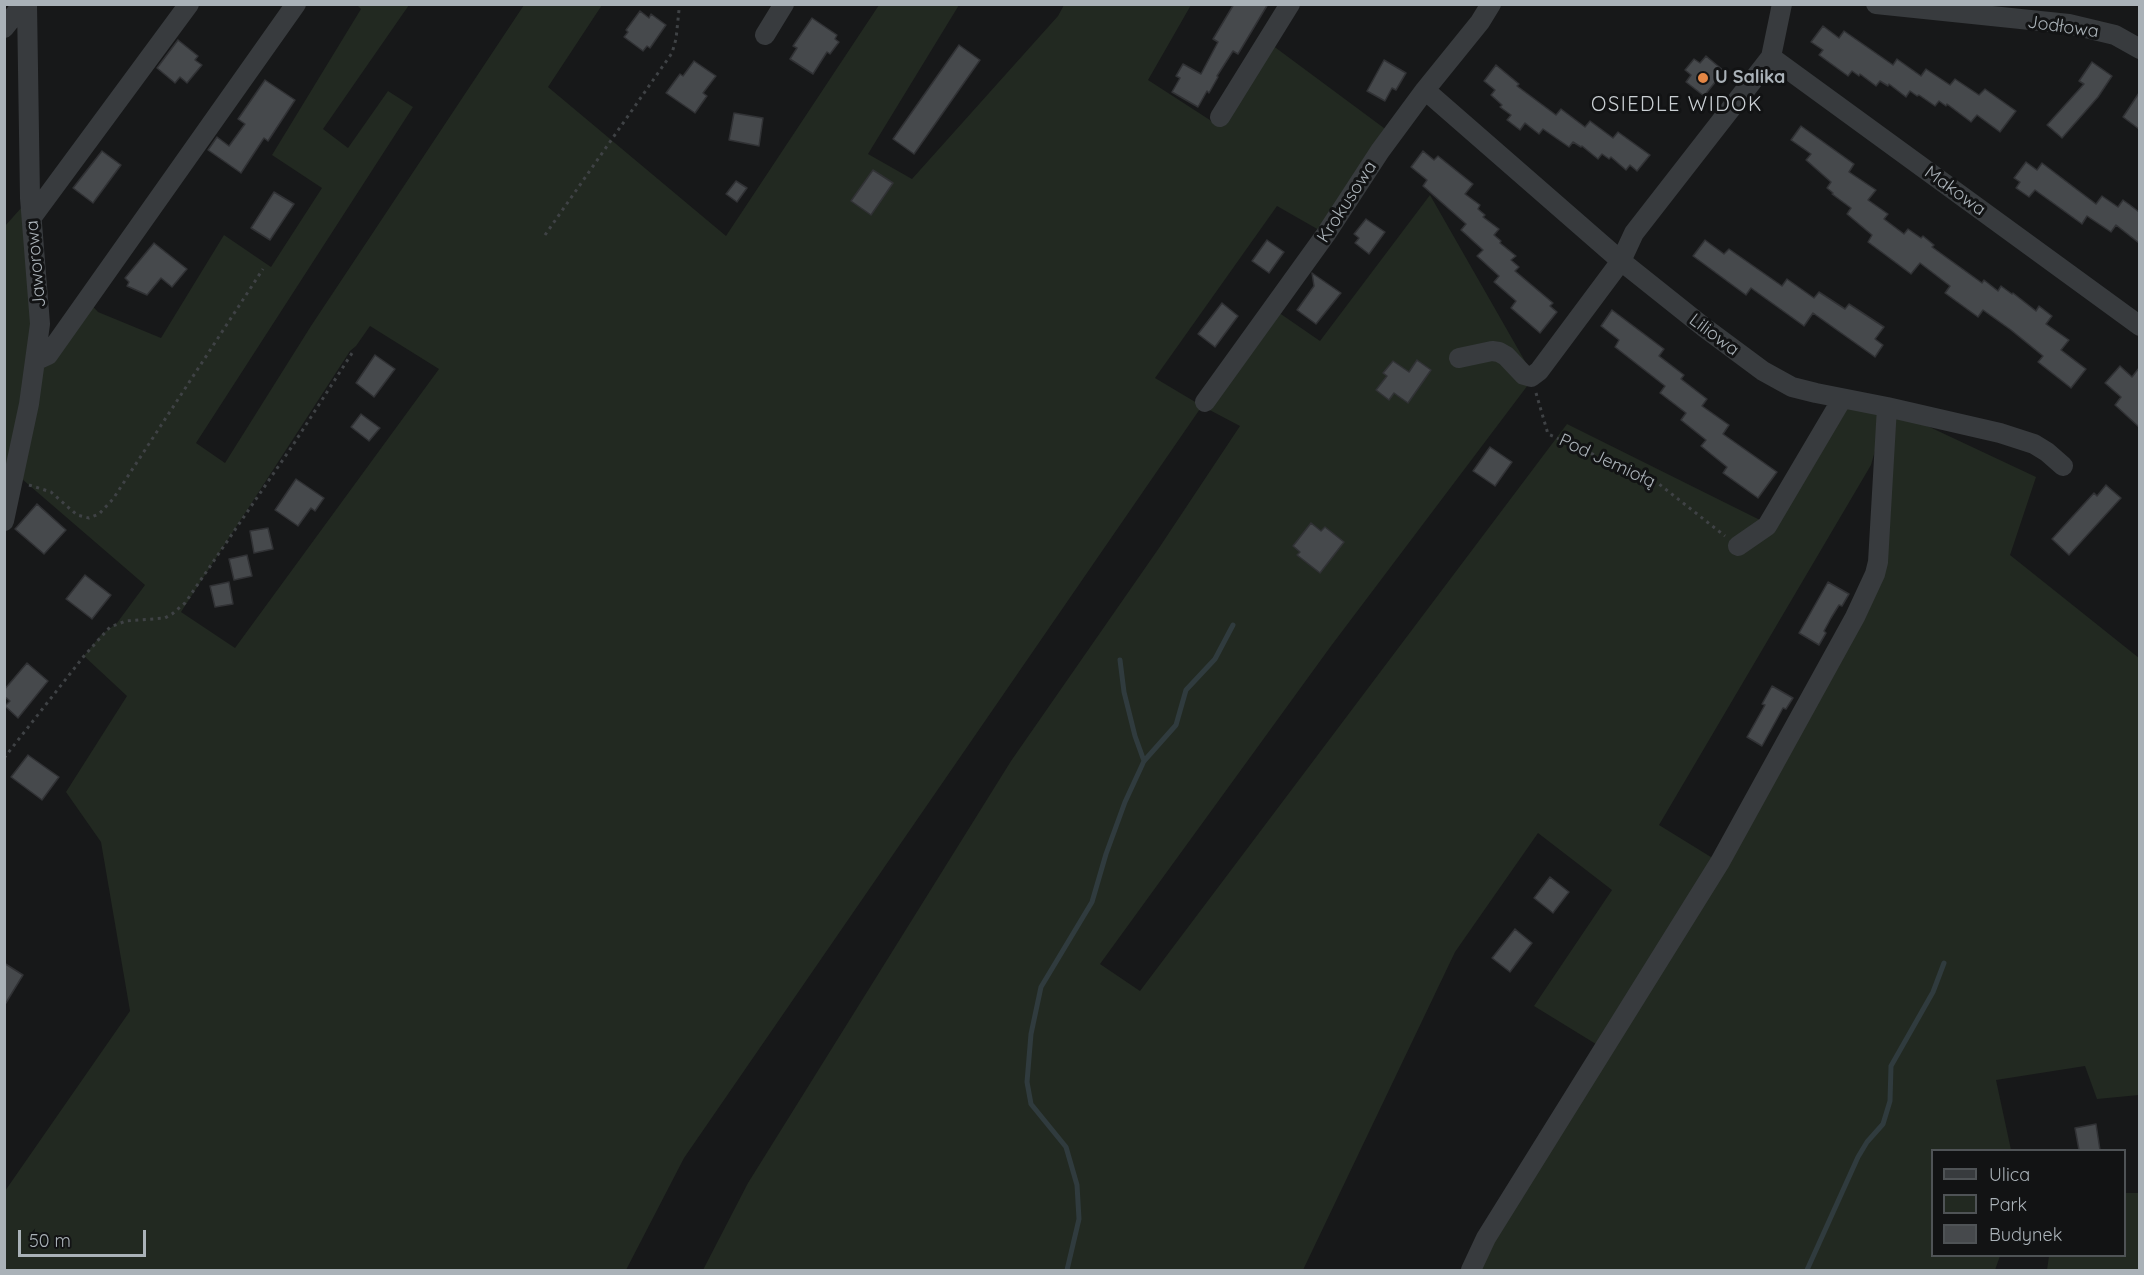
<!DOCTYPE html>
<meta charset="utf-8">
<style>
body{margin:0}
#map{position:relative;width:2144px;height:1275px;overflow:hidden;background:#171819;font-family:Quicksand,sans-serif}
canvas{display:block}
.frame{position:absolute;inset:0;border:6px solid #aab2b8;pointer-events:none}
.legend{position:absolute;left:1931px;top:1149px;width:195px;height:108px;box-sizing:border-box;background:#121314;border:2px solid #4f5356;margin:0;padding:8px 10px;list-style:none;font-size:18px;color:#aab2b8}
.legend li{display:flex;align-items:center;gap:12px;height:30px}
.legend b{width:30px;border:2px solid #4f5356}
.scale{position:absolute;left:18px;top:1230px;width:128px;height:27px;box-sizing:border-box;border:3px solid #aab2b8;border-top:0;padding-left:8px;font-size:18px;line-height:21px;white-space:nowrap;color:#aab2b8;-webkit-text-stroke:4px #121314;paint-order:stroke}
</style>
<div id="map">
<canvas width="2144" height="1275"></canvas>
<div class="frame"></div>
<ul class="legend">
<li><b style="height:8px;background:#383b3e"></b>Ulica</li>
<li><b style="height:16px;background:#222921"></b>Park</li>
<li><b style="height:16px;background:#46494c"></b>Budynek</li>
</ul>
<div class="scale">50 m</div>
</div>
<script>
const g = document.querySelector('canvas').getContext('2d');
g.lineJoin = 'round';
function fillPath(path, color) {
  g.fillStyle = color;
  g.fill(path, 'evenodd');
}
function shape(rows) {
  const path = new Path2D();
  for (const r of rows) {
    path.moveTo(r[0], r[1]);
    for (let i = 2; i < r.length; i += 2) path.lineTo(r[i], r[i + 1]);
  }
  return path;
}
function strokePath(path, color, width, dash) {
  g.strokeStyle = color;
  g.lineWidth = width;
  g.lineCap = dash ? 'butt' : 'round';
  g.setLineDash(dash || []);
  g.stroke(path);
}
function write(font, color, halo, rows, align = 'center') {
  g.font = font + ' Quicksand,sans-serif';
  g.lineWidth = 6;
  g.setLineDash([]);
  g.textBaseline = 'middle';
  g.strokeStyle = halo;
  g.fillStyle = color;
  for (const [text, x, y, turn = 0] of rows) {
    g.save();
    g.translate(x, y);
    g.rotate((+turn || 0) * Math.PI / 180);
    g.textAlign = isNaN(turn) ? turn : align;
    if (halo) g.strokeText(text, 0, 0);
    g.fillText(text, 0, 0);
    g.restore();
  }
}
const green = shape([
 [357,5,409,5,323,129,348,148,388,91,413,107,196,443,225,463,311,326,524,5,602,5,548,87,726,236,879,5,959,5,868,154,912,179,1058,16,1064,5,1191,5,1148,80,1213,122,1272,45,1392,134,1326,234,1277,206,1155,378,1202,406,1275,310,1320,341,1430,195,1534,377,1331,646,1100,964,1140,991,1567,424,1762,521,1834,397,1887,407,2036,477,2010,555,2139,658,2139,1095,2097,1099,2085,1066,1996,1080,2011,1150,1932,1150,1932,1256,2000,1256,1995,1270,1473,1270,1604,1049,1534,1006,1612,890,1538,833,1455,952,1303,1270,703,1270,748,1183,1011,761,1159,548,1240,426,1202,406,684,1158,626,1270,5,1270,5,1191,130,1011,101,842,66,792,127,696,84,656,101,635,117,623,145,585,15,473,5,521,5,226,30,198,35,361,87,300,98,312,161,338,224,235,271,267,322,188,272,155,361,9],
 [370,326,439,369,235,648,181,612,350,351,356,346],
 [1886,411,1875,574,1719,862,1659,825,1871,465],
 [2125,1193,2139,1193,2139,1270,2047,1270,2049,1256,2124,1256]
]);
const stream = shape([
 [1120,660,1124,692,1135,736,1144,761],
 [1067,1270,1079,1219,1077,1185,1066,1147,1031,1104,1027,1082,1031,1034,1041,987,1092,902,1106,854,1125,802,1144,761,1176,725,1186,690,1215,659,1233,625],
 [1807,1270,1858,1157,1867,1142,1883,1124,1890,1101,1891,1066,1933,992,1944,963]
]);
const building = shape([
 [1234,4,1268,4,1238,54,1233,51,1217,76,1218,77,1209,93,1207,91,1198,107,1172,92,1180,78,1176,76,1183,64,1201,74,1218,42,1213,39,1234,4],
 [640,11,649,18,651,14,666,25,650,48,647,46,643,51,624,37,628,32,626,30,640,11],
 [812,18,837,35,835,39,839,42,830,54,827,52,813,74,790,59,797,48,793,46,812,18],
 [1823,26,1839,38,1844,31,1893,65,1897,59,1921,76,1926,69,1950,85,1955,79,1979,95,1985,89,2016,111,2000,132,1977,115,1971,122,1947,104,1946,106,1939,101,1935,106,1919,95,1917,96,1910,91,1906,97,1889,84,1888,86,1880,81,1876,86,1860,74,1859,76,1852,71,1848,76,1819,55,1823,50,1811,42,1823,26],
 [178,40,198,56,195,60,202,65,187,83,180,77,175,83,157,68,178,40],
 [959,45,980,60,914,154,893,139,959,45],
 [1706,56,1724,71,1704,96,1686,82,1691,75,1685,70,1694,59,1700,63,1706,56],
 [1384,60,1406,73,1396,90,1392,88,1385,101,1367,91,1384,60],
 [694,61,716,76,703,93,707,96,695,113,666,93,680,74,683,76,694,61],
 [2092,62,2112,76,2098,97,2062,138,2047,125,2084,84,2079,81,2092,62],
 [1496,65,1519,84,1517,86,1556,115,1561,109,1585,127,1590,121,1613,138,1618,132,1650,155,1637,171,1630,165,1626,170,1611,157,1609,159,1602,154,1598,159,1582,146,1581,147,1573,142,1569,147,1543,129,1539,134,1525,123,1520,130,1507,120,1511,115,1500,107,1502,105,1491,95,1495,90,1484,81,1496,65],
 [265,80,295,100,268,141,264,138,241,173,208,150,217,137,229,146,245,124,238,119,265,80],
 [2139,93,2139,129,2123,117,2139,93],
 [734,113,763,118,759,146,729,140,734,113],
 [1801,126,1854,164,1849,172,1876,190,1868,200,1888,214,1884,219,1904,234,1908,229,1921,238,1923,236,1934,245,1932,247,1982,283,1984,280,1998,291,2001,286,2012,294,2013,293,2036,311,2039,306,2052,316,2046,324,2069,340,2061,350,2086,369,2071,388,2038,362,2043,356,2011,330,1983,310,1978,317,1945,293,1950,286,1920,263,1911,274,1868,242,1872,235,1847,214,1851,208,1832,194,1833,193,1827,188,1831,182,1806,160,1811,154,1791,140,1801,126],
 [102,151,121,165,93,203,73,188,102,151],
 [1423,151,1434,160,1438,156,1473,184,1465,194,1480,205,1478,209,1485,215,1483,217,1499,229,1494,235,1501,241,1500,243,1516,256,1511,260,1519,267,1515,271,1553,303,1550,306,1557,312,1540,333,1511,308,1516,301,1494,282,1499,276,1477,256,1483,250,1461,230,1466,224,1423,186,1427,180,1411,167,1423,151],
 [2026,162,2037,170,2042,163,2096,204,2102,196,2118,207,2123,200,2130,205,2139,212,2139,243,2116,225,2111,232,2087,216,2082,224,2035,190,2029,197,2016,188,2020,182,2014,178,2026,162],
 [873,170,893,183,871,215,851,201,873,170],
 [736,181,747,188,737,202,726,194,736,181],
 [274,192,294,204,270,240,251,228,274,192],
 [1366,219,1385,232,1369,254,1355,243,1359,238,1354,234,1366,219],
 [1267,240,1284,252,1269,273,1252,261,1267,240],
 [1705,240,1724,254,1729,249,1782,286,1787,279,1814,298,1819,292,1845,309,1849,304,1884,327,1875,339,1883,345,1875,357,1813,313,1804,326,1751,288,1746,295,1693,256,1705,240],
 [154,243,187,269,172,287,161,278,147,295,127,286,129,282,125,278,154,243],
 [1312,273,1341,293,1316,324,1297,310,1314,286,1312,273],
 [1222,303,1238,316,1215,347,1198,334,1222,303],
 [1612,310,1664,349,1659,356,1684,375,1681,379,1707,399,1702,406,1729,425,1723,434,1777,472,1758,498,1723,473,1727,467,1701,446,1706,440,1681,420,1686,413,1660,393,1665,386,1615,347,1619,340,1601,326,1612,310],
 [375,355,395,369,374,397,356,383,375,355],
 [1417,360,1431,370,1408,403,1394,393,1389,400,1376,390,1387,376,1383,373,1393,361,1409,372,1417,360],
 [2120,366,2132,377,2139,368,2139,427,2115,405,2121,397,2105,383,2120,366],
 [361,414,380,428,369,441,351,427,361,414],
 [1490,447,1512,462,1495,486,1473,471,1490,447],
 [296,479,324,498,315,511,311,508,298,526,275,510,296,479],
 [2106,485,2121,498,2069,555,2052,539,2094,493,2097,496,2106,485],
 [37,504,66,530,44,554,15,529,37,504],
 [1311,523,1321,531,1325,527,1344,542,1320,573,1297,555,1300,552,1293,546,1311,523],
 [268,528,273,549,254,553,250,531,268,528],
 [247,555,252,576,234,580,229,559,247,555],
 [85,575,111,595,92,619,66,599,85,575],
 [229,582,233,604,215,607,210,586,229,582],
 [1828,582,1849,594,1842,606,1839,605,1831,618,1824,631,1826,633,1819,645,1799,633,1828,582],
 [27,663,48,681,18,718,5,706,10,701,4,696,4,690,27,663],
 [1772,686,1793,698,1786,709,1783,708,1762,746,1747,737,1765,705,1762,704,1772,686],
 [28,755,59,777,42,800,11,777,28,755],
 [1550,877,1569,892,1553,913,1534,898,1550,877],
 [1515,929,1532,943,1510,972,1492,958,1515,929],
 [4,963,23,975,4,1006,4,963],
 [2096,1124,2100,1150,2079,1150,2075,1128,2096,1124]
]);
const path = shape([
 [545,235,672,53,676,39,679,10],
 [1536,393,1548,434,1659,484,1725,536],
 [29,485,51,492,77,515,89,518,99,514,113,499,263,269],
 [4,758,84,656,110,627,126,621,165,618,172,614,185,603,293,445,354,350]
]);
const minor = shape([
 [1876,4,2069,24,2115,35,2140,49],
 [4,28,23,4],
 [765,35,784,4],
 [1771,57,2140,326],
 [1425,90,1621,261,1705,328,1763,371,1792,387,1816,393,1887,407,2000,433,2034,444,2047,452,2063,466],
 [1220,117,1290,4],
 [32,217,189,4],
 [1459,358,1492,351,1499,352,1506,356,1524,375,1531,377,1539,371,1621,261,1634,233,1771,57,1782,4],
 [35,361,48,355,296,4],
 [1205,402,1326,234,1380,151,1425,90,1480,22,1491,4],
 [4,521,29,404,40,324,30,198,27,4],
 [1738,546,1767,526,1842,399],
 [1471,1270,1486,1238,1720,862,1855,617,1875,574,1878,562,1887,407]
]);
const markers = [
 [1703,78,6,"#e38645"]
];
const streetNames = [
 ["Jodłowa",2063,27,8],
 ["Makowa",1955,191,36],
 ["Krokusowa",1347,202,-57],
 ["Jaworowa",36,264,-95],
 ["Liliowa",1714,335,37],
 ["Pod Jemiołą",1607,461,25]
];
const poiNames = [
 ["U Salika",1715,78]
];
const neighbourhoodNames = [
 ["OSIEDLE WIDOK",1677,105]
];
fillPath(green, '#222921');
strokePath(stream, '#303b3e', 5);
fillPath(building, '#46494c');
strokePath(building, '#313235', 1.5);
strokePath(path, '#3f4245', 3, [3, 4.5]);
strokePath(minor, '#383b3e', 20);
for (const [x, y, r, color] of markers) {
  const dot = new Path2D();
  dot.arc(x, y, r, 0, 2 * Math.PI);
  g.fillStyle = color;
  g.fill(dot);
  strokePath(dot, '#121314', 2);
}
write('18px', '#aab2b8', '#121314', streetNames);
write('bold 18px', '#aab2b8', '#121314', poiNames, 'left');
g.letterSpacing = '1.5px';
write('20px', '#cbd0d4', '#121314', neighbourhoodNames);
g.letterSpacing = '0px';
</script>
